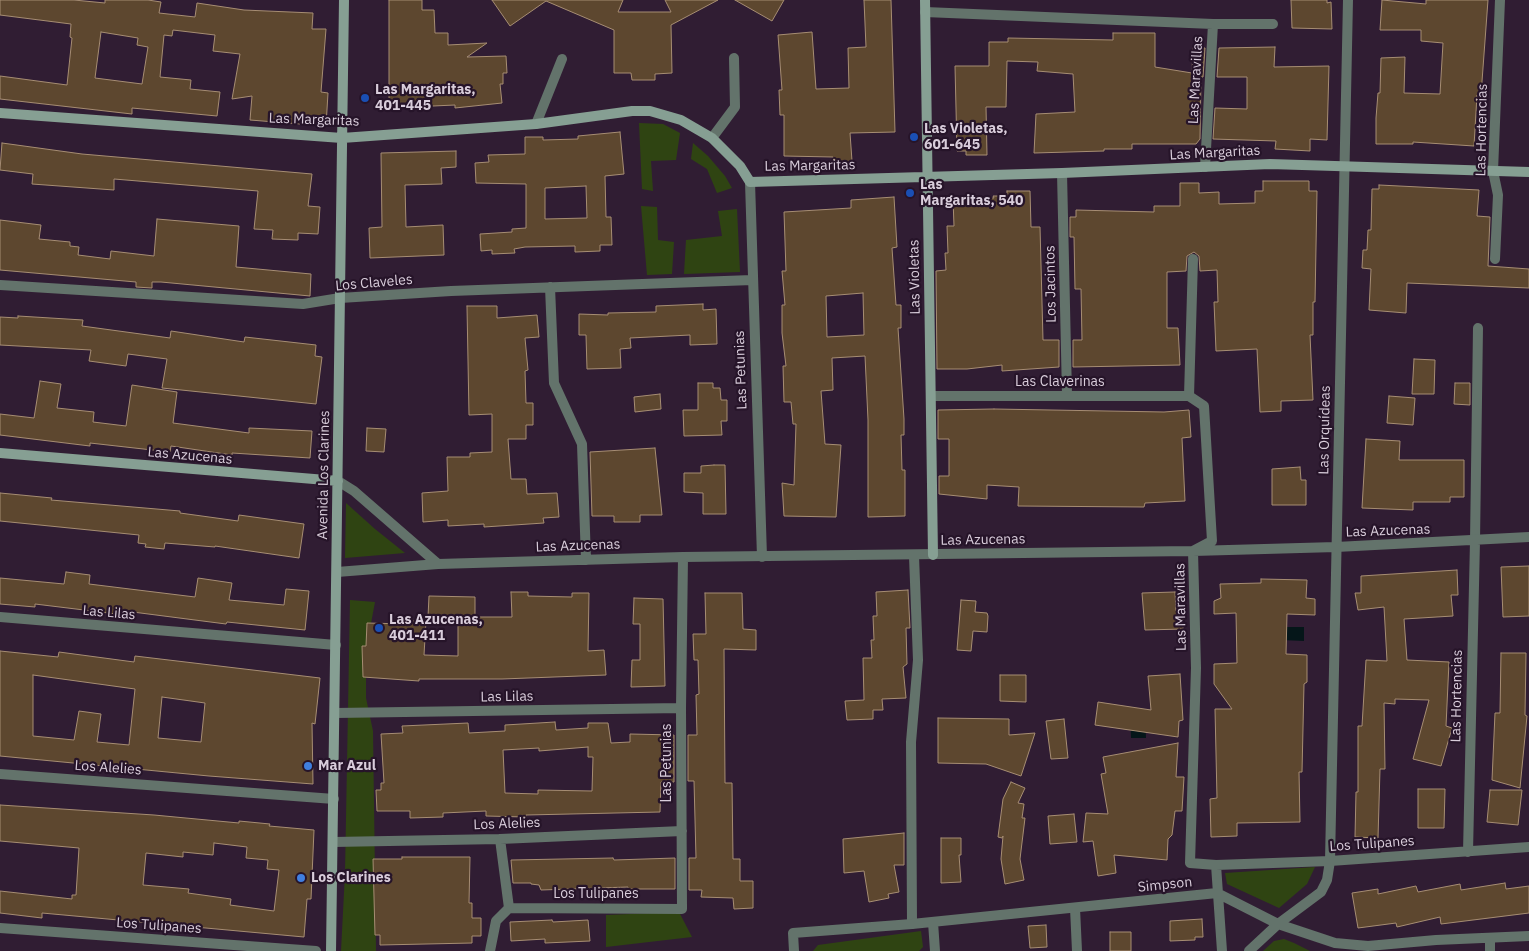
<!DOCTYPE html>
<meta charset="utf-8">
<style>
body{margin:0}
canvas{display:block;background:#301d33}
</style>
<canvas width="1529" height="951"></canvas>
<script>
const g = document.querySelector('canvas').getContext('2d');
g.lineJoin = 'round';
function fillPath(path, color) {
  g.fillStyle = color;
  g.fill(path, 'evenodd');
}
function shape(rows) {
  const path = new Path2D();
  for (const r of rows) {
    path.moveTo(r[0], r[1]);
    for (let i = 2; i < r.length; i += 2) path.lineTo(r[i], r[i + 1]);
  }
  return path;
}
function strokePath(path, color, width, dash) {
  g.strokeStyle = color;
  g.lineWidth = width;
  g.lineCap = dash ? 'butt' : 'round';
  g.setLineDash(dash || []);
  g.stroke(path);
}
function write(font, color, halo, rows, align = 'center') {
  g.font = font + ' "IBM Plex Sans",sans-serif';
  g.lineWidth = 4.5;
  g.setLineDash([]);
  g.textBaseline = 'middle';
  g.strokeStyle = halo;
  g.fillStyle = color;
  for (const [text, x, y, turn = 0] of rows) {
    g.save();
    g.translate(x, y);
    g.rotate((+turn || 0) * Math.PI / 180);
    g.textAlign = isNaN(turn) ? turn : align;
    if (halo) g.strokeText(text, 0, 0);
    g.fillText(text, 0, 0);
    g.restore();
  }
}
const green = shape([
 [639,123,663,124,680,133,676,160,651,161,653,191,642,189],
 [693,143,708,156,725,176,732,188,717,193,707,169,691,159],
 [641,206,657,207,658,240,674,242,672,274,647,275],
 [737,209,740,272,684,274,686,240,722,236,718,211],
 [346,503,375,529,405,553,345,558],
 [350,600,375,602,366,650,366,698,373,731,376,951,341,951,345,873],
 [1315,867,1307,884,1279,908,1227,884,1225,873],
 [679,912,692,937,606,947,606,915],
 [921,931,923,947,919,951,813,951,818,945],
 [1284,939,1294,943,1310,951,1263,951,1274,941]
]);
const water = shape([
 [1280,627,1304,627,1304,641,1280,640],
 [1145,712,1146,738,1131,738,1130,713]
]);
const building = shape([
 [0,0,74,0,105,3,105,0,148,0,161,2,159,13,195,17,197,3,244,10,313,13,312,29,326,29,321,92,328,93,326,126,250,120,252,96,232,99,240,54,213,51,215,35,173,30,172,36,164,35,160,77,191,80,190,89,220,92,217,116,132,108,132,114,0,99,0,76,67,85,72,38,70,37,71,24,0,15,0,0],
 [101,32,138,38,137,45,148,47,142,84,95,78,101,32],
 [389,0,422,0,422,10,434,10,435,33,448,33,448,45,487,43,467,57,506,56,507,73,503,73,503,84,500,84,502,103,455,108,455,105,389,108,389,0],
 [492,0,623,0,618,12,671,12,665,0,718,0,671,25,672,73,655,74,655,80,632,80,631,73,614,73,614,30,546,1,510,26,492,0],
 [735,0,784,0,772,21,735,0],
 [864,0,891,0,895,132,850,133,852,161,834,163,833,157,784,156,784,115,780,115,779,90,782,90,778,35,812,32,816,89,849,88,848,48,866,47,864,0],
 [1291,0,1327,0,1327,3,1331,2,1332,29,1292,28,1291,0],
 [1382,0,1426,4,1426,0,1488,0,1481,95,1477,95,1474,146,1413,142,1413,144,1376,144,1376,118,1378,93,1380,93,1381,58,1405,57,1404,93,1440,94,1443,43,1421,41,1421,30,1380,30,1382,0],
 [1113,33,1155,33,1155,67,1192,73,1193,47,1205,48,1203,77,1201,77,1200,139,1196,144,1132,144,1132,149,1104,149,1104,151,1034,153,1036,114,1075,112,1073,74,1037,71,1038,62,1007,61,1006,107,986,107,987,155,966,155,966,151,957,151,955,66,989,66,989,42,1008,42,1008,38,1113,40,1113,33],
 [1275,47,1274,67,1329,66,1327,140,1310,139,1310,151,1275,149,1276,141,1213,139,1215,108,1247,109,1247,77,1217,77,1219,48,1275,47],
 [620,132,624,174,605,176,606,217,611,217,612,245,600,245,600,251,575,252,575,246,525,247,514,249,515,253,492,254,492,250,481,251,480,234,512,232,512,229,526,228,526,184,476,183,475,163,489,162,488,155,525,154,525,137,543,137,543,140,578,139,578,136,620,132],
 [586,186,587,218,545,219,545,188,586,186],
 [2,143,82,154,312,174,308,206,320,207,318,234,298,233,298,240,272,239,273,230,254,229,258,191,114,179,114,190,32,184,33,174,0,170,2,143],
 [456,151,456,167,441,168,442,184,405,185,406,227,443,225,444,255,370,258,369,228,382,227,381,153,456,151],
 [1263,181,1309,181,1309,191,1317,191,1315,302,1313,302,1313,335,1310,335,1313,400,1281,401,1281,411,1260,412,1257,349,1216,351,1214,302,1218,302,1217,270,1200,271,1199,256,1194,252,1187,256,1186,271,1167,272,1167,328,1178,328,1180,365,1073,367,1073,340,1082,340,1081,289,1075,289,1074,237,1070,237,1070,217,1076,217,1076,210,1154,212,1154,206,1180,206,1180,183,1199,183,1199,193,1219,192,1219,204,1255,203,1255,191,1263,191,1263,181],
 [1379,185,1479,190,1477,216,1490,217,1488,266,1529,269,1529,288,1407,283,1406,313,1369,310,1371,269,1362,268,1363,250,1367,250,1368,230,1371,230,1372,189,1379,189,1379,185],
 [1007,191,1030,191,1031,227,1040,227,1043,340,1059,340,1059,367,1002,371,1002,365,967,369,937,369,936,271,946,270,945,253,948,253,947,226,954,226,953,199,994,198,993,196,1007,196,1007,191],
 [894,197,897,247,892,248,896,305,901,305,901,328,898,328,904,419,904,435,901,435,902,470,905,470,905,516,868,517,868,420,865,356,832,358,833,390,821,391,825,444,841,445,836,517,784,516,782,483,794,485,796,424,793,424,791,402,784,402,783,366,786,366,782,333,782,305,785,305,782,271,786,271,784,212,851,208,851,200,894,197],
 [863,293,864,335,827,337,826,296,863,293],
 [157,219,239,226,236,267,311,274,310,296,161,282,152,282,152,288,136,287,136,282,0,270,0,220,41,225,39,239,70,242,70,246,79,247,78,255,110,259,111,251,154,256,157,219],
 [703,304,703,310,716,309,717,344,690,345,690,335,630,338,631,348,620,349,621,368,587,369,586,335,579,335,579,314,608,315,608,313,656,312,656,306,703,304],
 [467,306,497,306,497,318,537,315,539,337,525,338,528,370,525,371,526,403,533,403,533,425,526,425,526,439,508,439,511,479,526,479,527,494,557,493,559,517,543,518,544,523,484,527,484,524,448,526,448,520,423,522,422,493,448,491,447,457,470,457,470,453,492,452,492,414,469,415,467,306],
 [18,316,83,320,82,326,170,338,171,331,244,342,245,337,316,345,315,356,322,357,316,404,162,388,167,359,128,354,126,366,89,361,91,350,0,345,0,317,18,318,18,316],
 [1414,359,1435,360,1434,394,1412,394,1414,359],
 [40,381,61,384,57,408,94,412,93,422,126,426,132,385,177,392,173,423,249,433,249,428,312,431,310,458,232,453,232,455,171,446,170,452,90,443,90,446,0,435,0,414,34,418,40,381],
 [698,383,713,383,713,388,720,388,721,400,727,400,727,421,721,421,722,435,684,436,683,410,698,410,698,383],
 [1455,383,1470,383,1470,405,1454,404,1455,383],
 [660,394,661,409,635,412,634,397,660,394],
 [1389,396,1415,398,1413,425,1387,423,1389,396],
 [994,409,1164,412,1189,410,1191,437,1182,438,1185,501,1145,503,1144,507,1018,506,1019,487,987,485,987,499,939,494,939,476,949,476,949,439,938,439,938,410,994,409],
 [367,428,386,429,384,452,366,451,367,428],
 [1366,439,1400,441,1399,460,1464,460,1464,497,1450,497,1450,502,1413,502,1413,510,1362,508,1366,439],
 [655,448,662,515,640,515,640,522,614,522,614,516,592,516,590,452,655,448],
 [714,465,725,465,726,514,703,514,703,493,684,492,684,473,701,473,701,466,714,465],
 [1300,467,1301,480,1306,480,1306,505,1272,505,1272,469,1300,467],
 [0,493,52,498,51,500,180,511,180,513,238,521,239,515,304,524,299,558,215,546,215,547,165,543,164,549,145,547,146,544,138,543,139,535,0,521,0,493],
 [1529,566,1529,616,1503,617,1501,567,1529,566],
 [1457,570,1458,595,1451,595,1453,616,1404,619,1407,660,1449,662,1446,726,1452,728,1441,766,1413,759,1429,700,1395,699,1395,704,1384,703,1385,769,1380,769,1378,838,1355,837,1356,792,1358,792,1358,726,1362,726,1366,660,1387,661,1384,607,1358,610,1355,593,1361,593,1361,576,1457,570],
 [66,572,90,575,89,584,195,597,198,578,232,583,229,600,284,605,286,589,309,591,305,630,227,622,226,624,125,611,125,615,35,604,35,607,0,604,0,578,64,584,66,572],
 [1261,579,1307,580,1306,598,1315,599,1315,615,1287,614,1286,654,1307,655,1307,682,1304,684,1302,772,1299,772,1300,822,1237,823,1237,836,1211,837,1210,799,1217,798,1215,709,1232,709,1214,684,1214,664,1237,663,1236,613,1214,614,1214,601,1221,598,1220,584,1261,583,1261,579],
 [908,590,910,628,906,628,907,664,903,667,906,698,882,699,883,710,873,710,873,719,847,720,845,701,864,700,863,658,872,658,871,640,874,640,873,616,877,616,876,592,908,590],
 [511,592,528,592,528,596,572,597,572,593,589,593,588,651,604,650,606,675,502,679,419,679,419,681,363,677,362,646,366,646,367,623,406,624,406,621,426,621,424,655,458,656,458,618,428,617,429,596,475,597,475,617,512,617,511,592],
 [1175,592,1176,611,1183,611,1183,629,1145,630,1142,593,1175,592],
 [705,593,742,593,743,629,756,630,756,650,724,649,725,783,732,783,733,859,740,859,740,881,753,881,753,908,734,909,733,898,701,897,702,890,689,890,689,858,696,858,694,781,688,781,688,735,697,735,696,695,699,694,698,660,694,660,693,634,706,634,705,593],
 [634,598,663,599,665,686,631,687,632,660,640,660,640,624,633,624,634,598],
 [961,600,976,601,975,612,987,613,988,616,987,632,973,631,971,651,957,650,961,600],
 [0,651,58,657,59,652,134,662,135,656,320,678,315,724,312,723,313,784,209,776,0,756,0,651],
 [33,675,135,689,129,745,97,742,101,714,79,711,74,740,33,736,33,675],
 [162,697,205,703,201,742,158,738,162,697],
 [1501,653,1526,653,1525,715,1527,716,1520,788,1492,780,1495,713,1500,713,1501,653],
 [1180,674,1183,720,1179,721,1178,737,1095,725,1098,702,1151,710,1148,676,1180,674],
 [1000,675,1026,675,1026,702,1000,701,1000,675],
 [938,718,1009,719,1009,735,1035,733,1021,776,986,764,938,763,938,718],
 [1064,719,1068,758,1051,759,1046,721,1064,719],
 [555,722,556,730,588,728,588,723,608,723,611,743,630,742,630,734,674,735,674,782,661,782,660,812,526,815,526,817,486,816,486,811,443,813,443,817,410,818,410,811,377,811,376,790,381,790,381,783,384,783,381,734,403,733,402,726,468,723,469,733,505,731,505,725,555,722],
 [588,747,588,757,593,757,592,791,538,790,538,794,505,793,503,750,539,748,539,751,588,747],
 [1178,743,1176,777,1184,777,1182,811,1175,811,1172,835,1168,839,1167,860,1114,855,1116,873,1098,876,1093,841,1083,842,1086,813,1108,814,1101,774,1106,773,1103,757,1178,743],
 [1011,782,1025,788,1018,803,1024,804,1022,818,1025,818,1020,859,1024,880,1005,884,1001,859,1003,836,1002,838,998,837,1003,799,1011,782],
 [1418,789,1445,789,1444,828,1418,828,1418,789],
 [1490,790,1522,790,1518,825,1487,822,1490,790],
 [0,805,154,815,239,823,239,821,270,824,269,826,314,830,311,899,307,899,304,937,42,913,42,918,0,913,0,891,72,899,72,895,76,895,79,848,0,841,0,805],
 [214,843,247,847,246,858,268,860,267,869,279,870,274,911,230,905,231,899,188,893,189,889,143,885,146,853,183,857,183,852,213,855,214,843],
 [1074,814,1077,842,1050,844,1048,816,1074,814],
 [904,833,904,865,894,865,899,892,888,894,889,898,869,902,864,871,844,873,843,839,904,833],
 [941,838,961,838,961,855,959,855,961,882,941,883,941,838],
 [402,857,470,857,469,903,472,903,472,918,481,918,481,936,472,936,472,943,380,945,380,935,375,935,373,859,402,859,402,857],
 [613,858,614,860,675,858,675,889,628,889,628,887,541,890,539,885,531,884,531,883,513,883,511,860,613,858],
 [1505,883,1506,889,1529,886,1529,913,1441,924,1440,917,1397,927,1396,923,1358,928,1352,893,1378,889,1378,894,1416,886,1418,892,1460,884,1461,890,1505,883],
 [1202,919,1203,937,1195,937,1195,940,1170,941,1170,921,1202,919],
 [552,920,553,922,588,920,590,941,545,943,545,939,511,941,510,922,552,920],
 [1046,925,1047,947,1030,948,1028,926,1046,925],
 [1110,932,1131,932,1131,951,1110,951,1110,932]
]);
const lane = shape([
 [1475,541,1478,328],
 [912,924,911,742,918,660,914,556]
]);
const street = shape([
 [925,12,1213,24,1273,24],
 [536,124,562,59],
 [712,138,735,107,734,58],
 [1205,167,1213,24],
 [1062,173,1067,395],
 [750,182,762,557],
 [1495,259,1498,195,1493,171,1500,0],
 [0,285,303,304,340,298,451,291,752,280],
 [550,287,554,383,582,444,586,560],
 [931,396,1189,396],
 [1189,396,1204,406,1212,541,1193,551,1196,668,1190,863,1216,865,1222,951],
 [1189,396,1193,259],
 [338,481,354,491,438,564],
 [337,572,438,564,683,557,1193,551,1336,547,1529,537],
 [0,617,336,645],
 [335,713,681,708],
 [0,774,334,799],
 [333,842,500,839,682,831],
 [1468,852,1475,541],
 [1216,865,1330,861,1529,847],
 [509,908,682,909,681,708,683,557],
 [1075,908,1077,951],
 [933,922,935,951],
 [0,928,316,951],
 [1490,938,1490,951],
 [490,951,496,921,509,908,500,839],
 [794,951,793,933,912,924,1217,893,1278,924,1335,943,1368,946,1436,940,1529,936],
 [1249,951,1278,924,1321,892,1327,880,1330,861,1348,0]
]);
const secondary = shape([
 [925,0,933,555],
 [0,113,342,138,536,124,632,111,650,111,681,120,712,138,740,166,750,182,1062,173,1270,164,1529,172],
 [0,453,338,481],
 [331,951,344,0]
]);
const markers = [
 [365,98,5,"#1a4fb4"],
 [914,137,5,"#1a4fb4"],
 [910,193,5,"#1a4fb4"],
 [379,628,5,"#1a4fb4"],
 [308,766,5,"#3f7fe0"],
 [301,878,5,"#3f7fe0"]
];
const streetNames = [
 ["Las Maravillas",1196,80,-87],
 ["Las Margaritas",314,120,2],
 ["Las Hortencias",1482,130,-89],
 ["Las Margaritas",1215,153,-3],
 ["Las Margaritas",810,166,-1],
 ["Las Violetas",915,277,-91],
 ["Los Claveles",374,283,-5],
 ["Los Jacintos",1051,284,-91],
 ["Las Petunias",741,370,-92],
 ["Las Claverinas",1060,382],
 ["Las Orquídeas",1325,430,-89],
 ["Las Azucenas",190,456,5],
 ["Avenida Los Clarines",324,475,-89],
 ["Las Azucenas",1388,531,-2],
 ["Las Azucenas",983,540,-1],
 ["Las Azucenas",578,546,-2],
 ["Las Maravillas",1181,607,-91],
 ["Las Lilas",109,613,5],
 ["Las Hortencias",1457,696,-89],
 ["Las Lilas",507,697,-1],
 ["Las Petunias",667,763,-90],
 ["Los Alelies",108,768,4],
 ["Los Alelies",507,824,-2],
 ["Los Tulipanes",1372,844,-4],
 ["Simpson",1165,885,-6],
 ["Los Tulipanes",596,894],
 ["Los Tulipanes",159,926,4]
];
const poiNames = [
 ["Las Margaritas,",375,90],
 ["401-445",375,106],
 ["Las Violetas,",924,129],
 ["601-645",924,145],
 ["Las",920,185],
 ["Margaritas, 540",920,201],
 ["Las Azucenas,",389,620],
 ["401-411",389,636],
 ["Mar Azul",318,766],
 ["Los Clarines",311,878]
];
fillPath(green, '#2f4412');
fillPath(water, '#051619');
fillPath(building, '#5d472f');
strokePath(building, '#a68d73', 1);
strokePath(lane, '#63736b', 10);
strokePath(street, '#63736b', 10);
strokePath(secondary, '#869f93', 10);
for (const [x, y, r, color] of markers) {
  const dot = new Path2D();
  dot.arc(x, y, r, 0, 2 * Math.PI);
  g.fillStyle = color;
  g.fill(dot);
  strokePath(dot, '#261429', 2);
}
write('14px', '#d9cddb', '#261429', streetNames);
write('bold 14px', '#d9cddb', '#261429', poiNames, 'left');
</script>
